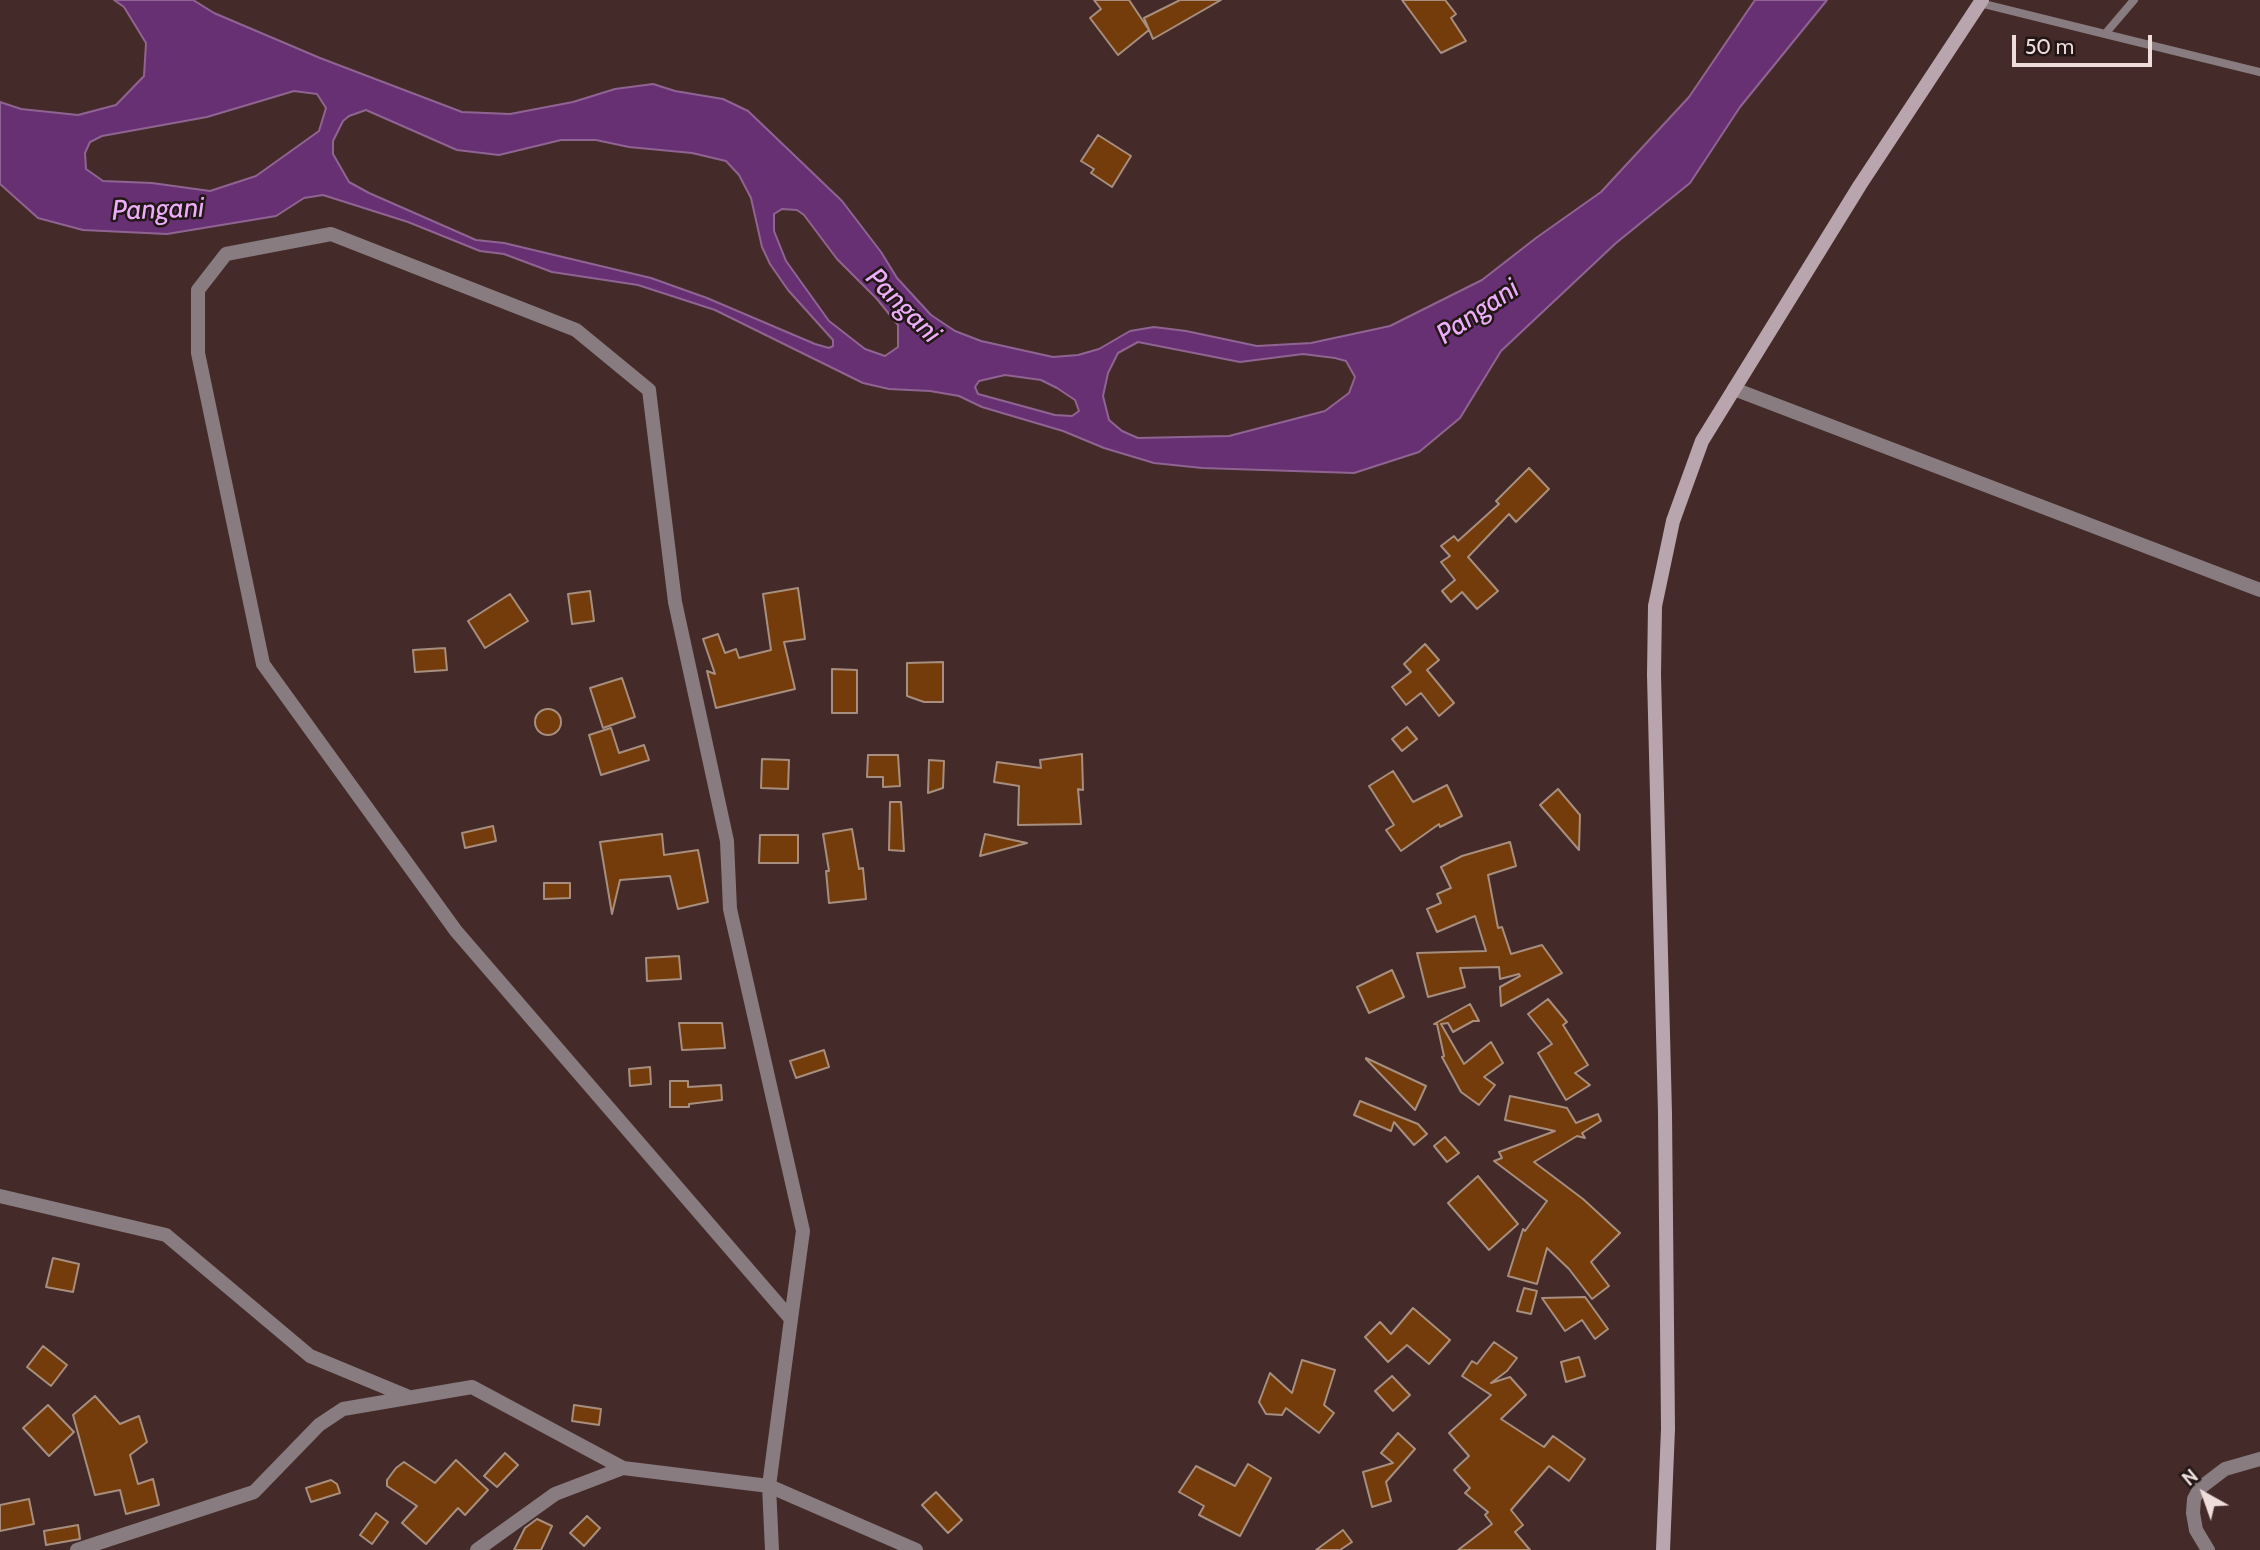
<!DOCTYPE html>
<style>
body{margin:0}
#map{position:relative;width:2260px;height:1550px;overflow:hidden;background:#442b29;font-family:Cabin,sans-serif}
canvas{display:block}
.north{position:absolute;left:2169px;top:1459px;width:70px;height:70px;-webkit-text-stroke:5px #221716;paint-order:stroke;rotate:320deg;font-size:19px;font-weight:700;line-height:28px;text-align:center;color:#eedddb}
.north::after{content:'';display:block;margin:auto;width:24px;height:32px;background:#eedddb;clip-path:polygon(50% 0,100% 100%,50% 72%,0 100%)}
.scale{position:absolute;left:2012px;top:35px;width:140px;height:32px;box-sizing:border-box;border:4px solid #eedddb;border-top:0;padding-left:9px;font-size:21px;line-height:24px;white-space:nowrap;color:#eedddb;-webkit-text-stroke:5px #221716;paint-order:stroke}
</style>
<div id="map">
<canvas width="2260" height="1550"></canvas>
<div class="north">N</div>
<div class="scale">50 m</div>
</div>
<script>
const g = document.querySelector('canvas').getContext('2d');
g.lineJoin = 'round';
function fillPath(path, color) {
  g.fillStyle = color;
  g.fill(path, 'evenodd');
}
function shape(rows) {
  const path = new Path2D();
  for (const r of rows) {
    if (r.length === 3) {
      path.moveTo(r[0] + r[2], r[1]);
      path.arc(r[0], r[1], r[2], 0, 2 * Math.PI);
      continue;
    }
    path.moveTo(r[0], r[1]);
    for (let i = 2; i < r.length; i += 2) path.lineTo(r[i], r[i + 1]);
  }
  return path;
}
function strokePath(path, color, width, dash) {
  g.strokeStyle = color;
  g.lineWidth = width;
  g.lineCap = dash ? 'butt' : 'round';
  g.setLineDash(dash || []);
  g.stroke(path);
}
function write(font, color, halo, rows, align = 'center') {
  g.font = font + ' Cabin,sans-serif';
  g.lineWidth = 5;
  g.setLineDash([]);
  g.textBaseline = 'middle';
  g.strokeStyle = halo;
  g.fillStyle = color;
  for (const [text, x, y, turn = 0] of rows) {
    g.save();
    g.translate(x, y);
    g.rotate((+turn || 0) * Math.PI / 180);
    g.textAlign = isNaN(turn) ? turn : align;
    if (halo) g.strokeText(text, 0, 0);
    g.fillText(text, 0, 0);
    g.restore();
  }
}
const water = shape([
 [114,0,193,0,214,13,320,58,462,112,510,114,573,102,615,89,653,84,675,91,723,99,748,111,842,201,881,252,897,278,931,315,955,331,981,341,1053,357,1078,355,1099,349,1130,331,1154,327,1186,331,1257,346,1311,343,1390,326,1482,280,1536,238,1601,192,1689,97,1755,0,1827,0,1740,107,1690,183,1616,243,1501,351,1460,418,1419,452,1354,473,1202,468,1154,463,1104,448,1063,431,982,407,959,396,930,391,889,389,863,383,715,310,638,285,552,272,504,254,480,251,408,222,323,195,304,198,276,216,167,234,83,230,38,218,0,184,0,102,21,109,78,115,116,105,144,76,146,43,124,7,114,0],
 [294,91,317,94,326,108,319,131,256,176,210,191,152,183,103,181,86,169,85,153,90,142,102,136,207,117,294,91],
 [366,110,457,150,499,155,561,140,596,140,629,147,692,153,726,161,739,175,751,198,762,247,770,264,788,290,833,340,833,346,829,348,815,344,707,298,651,278,504,243,476,240,369,193,349,182,333,154,333,141,343,121,349,116,366,110],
 [782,209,797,210,804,215,837,259,877,299,898,325,898,347,885,356,865,349,829,321,786,261,774,231,774,214,782,209],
 [1138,342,1240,362,1303,354,1335,358,1346,361,1355,377,1349,393,1325,411,1229,436,1138,438,1122,431,1109,420,1103,396,1108,373,1118,353,1138,342],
 [1005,375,1041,380,1057,388,1075,400,1079,411,1072,416,1055,415,978,394,975,387,979,381,1005,375]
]);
const building = shape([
 [1094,0,1129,0,1149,30,1118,55,1090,18,1101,9,1094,0],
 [1180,0,1221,0,1153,39,1144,18,1180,0],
 [1402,0,1445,0,1456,14,1451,18,1466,41,1441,53,1402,0],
 [1098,135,1131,156,1112,187,1091,173,1094,169,1081,161,1098,135],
 [1529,468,1549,489,1516,522,1509,514,1468,557,1498,591,1477,609,1462,592,1451,602,1442,591,1455,580,1441,562,1450,556,1441,546,1454,536,1458,541,1499,504,1496,501,1529,468],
 [798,588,805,639,784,642,795,689,716,708,707,671,715,674,703,639,718,634,725,653,736,649,739,658,771,650,763,594,798,588],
 [590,591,594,621,572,624,568,594,590,591],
 [510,594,528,621,485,648,468,621,510,594],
 [1425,644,1439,660,1427,670,1454,703,1439,716,1421,693,1406,705,1392,687,1411,672,1404,664,1425,644],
 [445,648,447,670,415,672,413,650,445,648],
 [943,662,943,702,924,702,907,696,907,663,943,662],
 [832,669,857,670,857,713,832,713,832,669],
 [622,678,635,717,603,728,590,688,622,678],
 [548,722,13],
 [1407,727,1417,739,1402,751,1392,739,1407,727],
 [611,728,619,753,644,745,649,760,601,775,589,735,611,728],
 [1082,754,1083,790,1078,789,1081,824,1018,825,1019,786,994,782,997,762,1041,768,1040,760,1082,754],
 [868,755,898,755,900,786,883,787,883,777,867,777,868,755],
 [762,759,789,760,788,789,761,788,762,759],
 [929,760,944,761,943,788,928,793,929,760],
 [1393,771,1413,802,1447,785,1462,816,1440,827,1439,824,1401,851,1386,830,1394,825,1369,786,1393,771],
 [1558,789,1580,815,1579,850,1540,805,1558,789],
 [890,802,901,802,904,851,889,850,890,802],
 [493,826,496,841,465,848,462,833,493,826],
 [852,829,859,869,863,868,866,899,829,903,826,871,829,871,823,834,852,829],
 [662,834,664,855,698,850,708,902,678,909,670,876,620,880,612,914,600,842,662,834],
 [985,834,1027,843,980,856,985,834],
 [760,835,798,835,798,863,759,863,760,835],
 [1510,842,1516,866,1488,875,1498,928,1502,927,1511,954,1542,945,1562,973,1501,1006,1500,987,1520,976,1519,974,1500,979,1499,967,1460,968,1465,987,1428,997,1417,953,1486,951,1475,916,1437,932,1427,909,1441,903,1437,894,1451,888,1441,867,1462,856,1510,842],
 [544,883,570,883,570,898,544,899,544,883],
 [679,956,681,979,647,981,646,958,679,956],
 [1392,970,1404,997,1369,1013,1357,987,1392,970],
 [1548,999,1567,1022,1563,1025,1588,1065,1575,1073,1590,1085,1566,1100,1538,1053,1552,1044,1528,1014,1548,999],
 [1470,1004,1479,1021,1473,1021,1453,1032,1448,1023,1441,1024,1464,1064,1491,1042,1503,1063,1484,1077,1495,1085,1479,1105,1461,1092,1442,1057,1444,1056,1437,1024,1434,1024,1470,1004],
 [679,1023,722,1023,725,1048,682,1050,679,1023],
 [824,1050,829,1067,796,1078,790,1061,824,1050],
 [1366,1058,1426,1086,1415,1110,1366,1059,1366,1058],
 [650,1067,651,1084,630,1086,629,1069,650,1067],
 [670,1081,688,1081,688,1087,721,1085,722,1100,689,1104,689,1107,670,1107,670,1081],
 [1510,1096,1567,1108,1576,1123,1598,1114,1601,1121,1582,1133,1585,1138,1577,1136,1534,1162,1583,1199,1620,1233,1591,1262,1609,1286,1592,1299,1569,1269,1547,1248,1537,1284,1508,1276,1523,1229,1525,1231,1547,1201,1494,1161,1502,1158,1499,1152,1555,1131,1505,1120,1510,1096],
 [1360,1101,1418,1124,1427,1134,1414,1145,1394,1122,1391,1131,1354,1115,1360,1101],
 [1445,1137,1459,1153,1447,1162,1434,1146,1445,1137],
 [1478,1176,1518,1224,1489,1250,1448,1203,1478,1176],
 [53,1258,79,1264,73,1292,46,1287,53,1258],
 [1524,1288,1537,1291,1531,1314,1517,1311,1524,1288],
 [1585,1297,1608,1329,1595,1339,1582,1320,1565,1331,1542,1298,1585,1297],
 [1413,1308,1450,1340,1429,1364,1407,1345,1388,1362,1365,1337,1380,1322,1391,1334,1413,1308],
 [1494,1342,1517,1358,1507,1371,1491,1383,1510,1377,1526,1395,1501,1419,1544,1447,1553,1436,1585,1459,1569,1481,1549,1466,1511,1510,1523,1525,1515,1532,1530,1550,1458,1550,1492,1524,1485,1515,1488,1512,1465,1493,1470,1488,1454,1470,1469,1456,1449,1433,1491,1395,1462,1376,1472,1361,1477,1364,1494,1342],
 [43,1346,67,1365,51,1386,27,1367,43,1346],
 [1579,1357,1585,1376,1566,1382,1561,1362,1579,1357],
 [1302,1360,1335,1370,1324,1405,1334,1413,1319,1433,1286,1408,1282,1415,1266,1414,1259,1402,1270,1373,1292,1393,1302,1360],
 [1392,1376,1410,1395,1393,1411,1375,1391,1392,1376],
 [95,1396,120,1424,139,1416,147,1442,130,1455,138,1484,153,1479,159,1505,126,1514,120,1490,95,1495,73,1415,95,1396],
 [48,1405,74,1432,49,1456,23,1428,48,1405],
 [574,1405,601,1409,599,1425,572,1421,574,1405],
 [1398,1433,1415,1449,1386,1482,1391,1501,1372,1507,1363,1472,1393,1463,1381,1453,1398,1433],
 [505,1453,518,1465,497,1487,484,1476,505,1453],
 [456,1460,488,1490,465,1515,458,1508,426,1544,402,1523,417,1506,387,1486,387,1480,396,1468,404,1462,435,1483,456,1460],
 [1248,1464,1271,1478,1240,1536,1199,1515,1204,1506,1179,1492,1196,1466,1235,1486,1248,1464],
 [331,1480,337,1484,340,1493,311,1502,306,1488,331,1480],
 [936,1492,962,1520,948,1533,922,1505,936,1492],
 [29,1499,34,1524,0,1531,0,1505,29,1499],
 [376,1513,388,1522,372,1544,360,1535,376,1513],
 [587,1516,600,1528,584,1546,570,1533,587,1516],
 [537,1519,552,1526,541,1550,514,1550,525,1528,537,1519],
 [78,1525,80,1539,46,1545,44,1531,78,1525],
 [1343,1530,1352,1542,1340,1550,1316,1550,1343,1530]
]);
const service = shape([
 [1980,3,2105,34,2134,0],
 [2105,34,2260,72]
]);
const minor = shape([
 [1734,389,2260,590],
 [0,1196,166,1235,310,1356,409,1397],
 [77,1550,254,1492,319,1425,343,1409,472,1387,623,1468],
 [477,1550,555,1494,623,1468,769,1486,916,1550],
 [772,1550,769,1486,791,1319,803,1231,730,909,727,841,675,602,649,390,576,330,331,234,226,254,198,290,198,353,263,664,456,931,791,1319],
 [2208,1550,2196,1530,2193,1513,2194,1499,2200,1488,2225,1469,2260,1459]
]);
const secondary = shape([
 [1663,1550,1668,1429,1665,1113,1654,675,1655,606,1673,521,1702,441,1860,185,1982,0]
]);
const waterNames = [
 ["Pangani",158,210,-2],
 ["Pangani",903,306,45],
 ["Pangani",1478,312,-34]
];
fillPath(water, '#673072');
strokePath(water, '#906492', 2);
fillPath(building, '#743c0a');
strokePath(building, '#a78e7e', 2);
strokePath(service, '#887c80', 8);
strokePath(minor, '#887c80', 14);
strokePath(secondary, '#b9a5ad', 14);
write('italic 28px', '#ecaef8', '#221716', waterNames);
</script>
